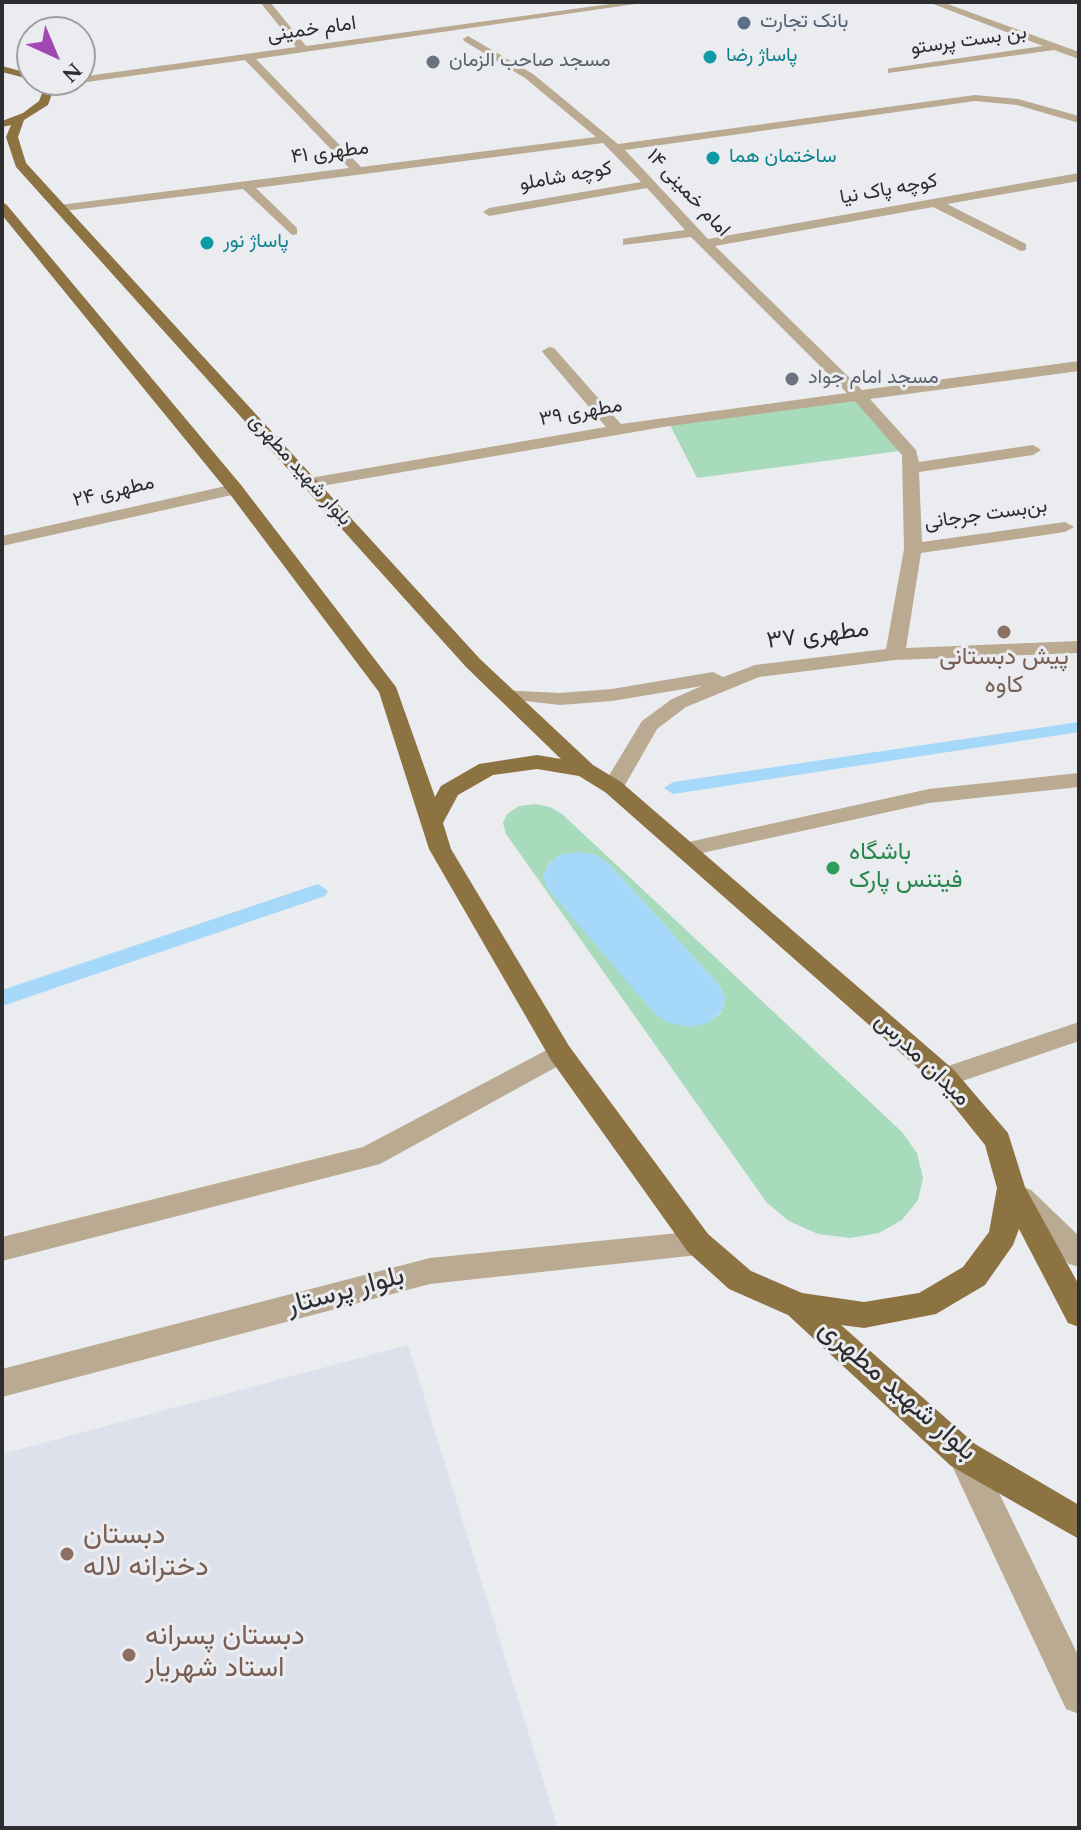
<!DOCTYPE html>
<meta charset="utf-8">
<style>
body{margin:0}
#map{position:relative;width:1081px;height:1830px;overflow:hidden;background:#ebecf0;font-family:Spectral,serif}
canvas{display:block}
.frame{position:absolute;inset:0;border:4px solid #2d2d2f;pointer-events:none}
.north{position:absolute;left:16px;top:16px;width:80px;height:80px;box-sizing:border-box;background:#ebecf0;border:2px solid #9fa0a3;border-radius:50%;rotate:136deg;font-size:22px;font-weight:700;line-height:32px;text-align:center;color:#2d2d2f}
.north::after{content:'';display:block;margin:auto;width:28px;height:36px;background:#a248b3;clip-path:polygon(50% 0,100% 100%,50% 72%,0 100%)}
</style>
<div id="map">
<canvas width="1081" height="1830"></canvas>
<div class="frame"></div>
<div class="north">N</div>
</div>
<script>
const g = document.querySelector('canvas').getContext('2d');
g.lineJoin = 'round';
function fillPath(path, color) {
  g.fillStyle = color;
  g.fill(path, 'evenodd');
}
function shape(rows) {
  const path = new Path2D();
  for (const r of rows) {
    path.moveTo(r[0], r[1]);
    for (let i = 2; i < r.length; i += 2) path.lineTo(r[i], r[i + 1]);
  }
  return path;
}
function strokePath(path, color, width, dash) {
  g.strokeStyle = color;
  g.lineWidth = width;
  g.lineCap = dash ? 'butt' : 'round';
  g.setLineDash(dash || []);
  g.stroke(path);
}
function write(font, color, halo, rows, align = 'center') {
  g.font = font + ' Spectral,Vazirmatn,serif';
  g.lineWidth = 6;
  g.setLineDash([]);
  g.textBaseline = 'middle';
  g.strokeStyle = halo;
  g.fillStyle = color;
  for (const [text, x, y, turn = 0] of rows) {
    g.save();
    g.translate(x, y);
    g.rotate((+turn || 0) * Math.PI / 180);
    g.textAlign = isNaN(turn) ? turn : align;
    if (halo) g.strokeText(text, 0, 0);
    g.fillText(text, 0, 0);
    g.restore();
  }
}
const built = shape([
 [408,1345,558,1828,2,1828,2,1454]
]);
const green = shape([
 [855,400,900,451,697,478,670,425],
 [535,804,550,807,562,814,902,1132,917,1153,923,1178,918,1200,902,1220,879,1233,850,1238,818,1234,789,1221,767,1203,506,834,503,823,507,814,519,806],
 [560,855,609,864,719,985,725,999,721,1013,707,1023,543,876,548,864]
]);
const water = shape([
 [578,852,596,855,609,864,719,985,725,999,721,1012,708,1023,689,1027,669,1023,654,1013,547,888,543,876,548,864,560,855]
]);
const stream = shape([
 [1079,722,1079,732,673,794,664,788,673,782,1079,722],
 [318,884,328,891,325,896,2,1006,2,990,318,884]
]);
const minor = shape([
 [260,2,270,2,306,46,624,2,649,2,256,59,361,167,596,137,525,78,464,41,463,39,468,36,533,74,618,144,975,95,1018,99,1079,116,1079,123,1017,105,975,101,625,150,708,239,1079,173,1079,181,947,204,1026,244,1026,250,1021,251,933,207,715,246,862,390,1079,361,1079,371,870,399,916,450,919,462,1033,445,1041,450,1033,455,919,472,922,542,1065,522,1074,527,1065,532,921,553,906,648,1079,641,1079,653,895,660,759,677,686,707,657,729,621,792,605,792,602,787,642,721,672,699,702,686,612,701,560,705,499,698,496,694,499,690,560,693,612,689,713,672,723,677,755,665,886,649,904,549,902,455,855,401,663,427,310,488,304,487,301,483,304,479,310,478,606,427,544,354,542,351,549,347,554,348,621,424,847,393,691,237,623,245,623,239,628,238,685,230,647,188,489,216,483,212,489,208,641,182,603,143,256,188,297,228,297,234,292,235,243,189,56,212,56,206,60,205,349,168,245,60,80,83,44,87,39,84,44,81,80,80,80,77,296,47,260,2],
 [928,2,942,2,1079,52,1079,59,1054,50,888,73,888,69,892,68,1043,46,928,2],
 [235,484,241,485,244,489,241,493,2,546,2,536,235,484],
 [1079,773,1079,787,929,803,684,857,676,855,673,850,676,845,684,843,929,789,1079,773],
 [1079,1022,1079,1041,945,1087,936,1084,932,1077,936,1070,1079,1022],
 [560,1043,569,1046,573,1053,569,1060,380,1164,2,1261,2,1237,363,1147,560,1043],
 [1021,1186,1031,1190,1079,1236,1079,1267,1069,1264,1011,1206,1007,1198,1011,1190,1021,1186],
 [698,1231,708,1234,713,1243,708,1252,698,1255,430,1284,2,1397,2,1369,430,1258,698,1231],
 [963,1440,975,1444,1079,1657,1079,1714,1066,1709,947,1455,951,1444,963,1440]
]);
const major = shape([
 [2,66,32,74,33,80,2,72,2,66],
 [34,80,45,80,53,91,48,105,24,120,18,137,26,163,480,659,593,765,621,782,954,1070,1008,1133,1025,1187,1079,1285,1079,1327,1068,1323,1019,1229,1013,1245,985,1285,936,1314,864,1328,841,1325,975,1444,1079,1505,1079,1539,951,1466,788,1315,729,1289,688,1252,551,1060,429,849,379,692,229,493,2,215,2,203,6,204,241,485,396,687,435,797,441,786,479,764,537,755,561,759,466,667,16,167,6,137,11,125,2,127,2,121,23,113,39,101,43,91,34,80],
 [537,769,579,776,605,792,936,1084,985,1145,997,1188,989,1232,963,1267,919,1293,864,1302,802,1293,751,1271,708,1234,569,1046,451,849,443,823,458,795,493,775,537,769]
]);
const markers = [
 [744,23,8,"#5c6f8a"],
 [710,57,8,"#0f9aa8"],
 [433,62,8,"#6b7280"],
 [713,158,8,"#0f9aa8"],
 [207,243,8,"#0f9aa8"],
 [792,379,8,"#6b7280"],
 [1004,632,8,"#8d6e63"],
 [833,868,8,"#2e9e5b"],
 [67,1554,8,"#8d6e63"],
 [129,1655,8,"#8d6e63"]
];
const farServicenames = [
 ["بانک تجارت",760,23]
];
const farStreetnames = [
 ["امام خمینی",312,31,-8],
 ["بن بست پرستو",969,42,-8],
 ["مطهری ۴۱",330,154,-7],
 ["کوچه شاملو",566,178,-10],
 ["کوچه پاک نیا",889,191,-10],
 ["امام خمینی ۱۴",687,194,47],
 ["مطهری ۳۹",581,414,-10],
 ["بلوار شهید مطهری",299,471,48],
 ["مطهری ۲۴",114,493,-13],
 ["بن‌بست جرجانی",986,516,-8]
];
const farCulturenames = [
 ["پاساژ رضا",726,57],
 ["ساختمان هما",729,158],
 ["پاساژ نور",223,243]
];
const farWorshipnames = [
 ["مسجد صاحب الزمان",449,62],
 ["مسجد امام جواد",808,379]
];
const streetNames = [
 ["مطهری ۳۷",818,637,-7],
 ["میدان مدرس",921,1061,44]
];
const educationNames = [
 ["پیش دبستانی",1004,659],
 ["کاوه",1004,687]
];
const leisureNames = [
 ["باشگاه",849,854],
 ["فیتنس پارک",849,882]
];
const nearStreetnames = [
 ["بلوار پرستار",346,1293,-15],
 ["بلوار شهید مطهری",896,1392,41]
];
const nearEducationnames = [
 ["دبستان",83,1538],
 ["دخترانه لاله",83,1570],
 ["دبستان پسرانه",145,1639],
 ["استاد شهریار",145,1671]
];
fillPath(built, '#dde1ec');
fillPath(green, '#a8dabc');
fillPath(water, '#a6d8f9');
fillPath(stream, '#a6d8f9');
fillPath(minor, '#b9aa91');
fillPath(major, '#8d7242');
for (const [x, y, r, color] of markers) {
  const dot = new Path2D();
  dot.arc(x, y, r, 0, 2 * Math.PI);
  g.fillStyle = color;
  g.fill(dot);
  strokePath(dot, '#ebecf0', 3);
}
write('20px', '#4e5e75', '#ebecf0', farServicenames, 'left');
write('20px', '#2d2d2f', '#ebecf0', farStreetnames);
write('20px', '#0d838f', '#ebecf0', farCulturenames, 'left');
write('20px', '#5b616d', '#ebecf0', farWorshipnames, 'left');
write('24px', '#2d2d2f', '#ebecf0', streetNames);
write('24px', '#785e54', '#ebecf0', educationNames);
write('24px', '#27864d', '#ebecf0', leisureNames, 'left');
write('28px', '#2d2d2f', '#ebecf0', nearStreetnames);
write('28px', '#785e54', '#ebecf0', nearEducationnames, 'left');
</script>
